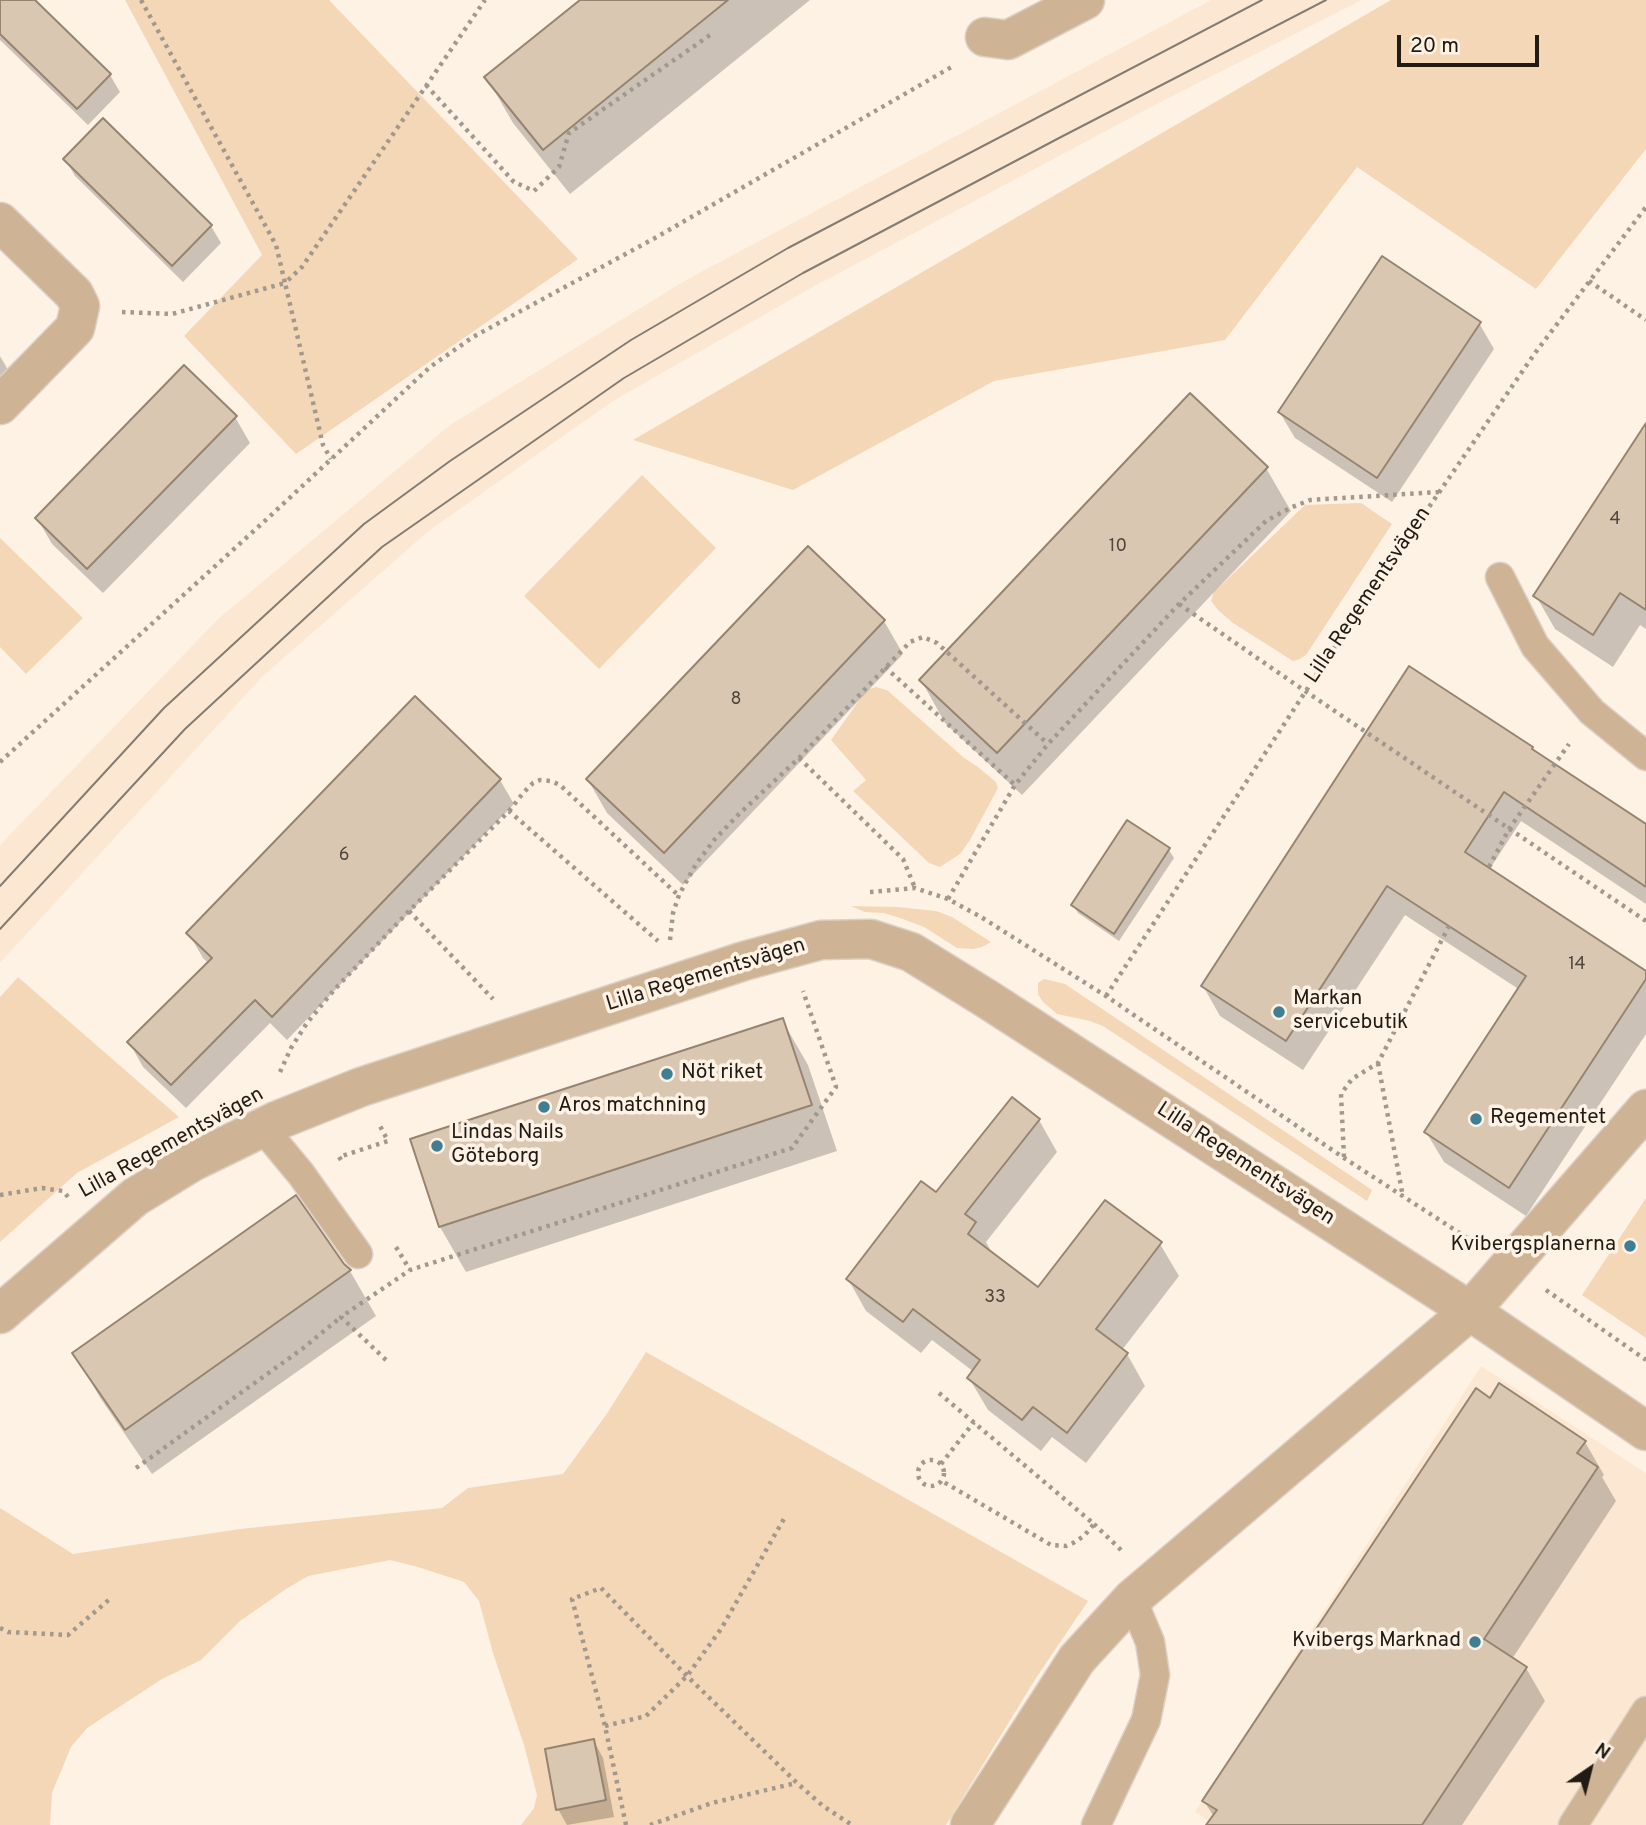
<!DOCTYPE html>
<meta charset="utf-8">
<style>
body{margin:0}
#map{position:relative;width:1646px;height:1825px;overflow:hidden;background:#fef2e5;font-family:Overpass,sans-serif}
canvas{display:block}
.north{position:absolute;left:1555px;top:1734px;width:70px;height:70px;-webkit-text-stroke:5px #fef2e5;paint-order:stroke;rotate:35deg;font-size:19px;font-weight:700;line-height:28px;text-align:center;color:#221b13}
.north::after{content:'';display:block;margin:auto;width:24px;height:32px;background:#221b13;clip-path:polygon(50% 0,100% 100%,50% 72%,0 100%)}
.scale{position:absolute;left:1397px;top:35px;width:142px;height:32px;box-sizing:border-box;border:4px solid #221b13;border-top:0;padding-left:9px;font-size:21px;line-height:24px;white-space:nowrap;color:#221b13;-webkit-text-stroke:5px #fef2e5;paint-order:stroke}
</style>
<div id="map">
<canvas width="1646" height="1825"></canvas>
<div class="north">N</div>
<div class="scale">20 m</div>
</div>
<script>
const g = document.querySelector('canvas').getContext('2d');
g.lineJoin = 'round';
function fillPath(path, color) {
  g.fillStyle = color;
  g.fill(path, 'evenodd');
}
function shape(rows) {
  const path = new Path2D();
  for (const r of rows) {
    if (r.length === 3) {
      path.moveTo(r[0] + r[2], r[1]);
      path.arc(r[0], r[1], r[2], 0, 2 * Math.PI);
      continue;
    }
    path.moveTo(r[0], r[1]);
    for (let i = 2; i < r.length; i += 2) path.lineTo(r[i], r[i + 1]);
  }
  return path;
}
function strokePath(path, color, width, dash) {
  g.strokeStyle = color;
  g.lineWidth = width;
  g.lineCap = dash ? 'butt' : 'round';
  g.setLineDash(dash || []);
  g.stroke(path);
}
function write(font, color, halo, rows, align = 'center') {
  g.font = font + ' Overpass,sans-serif';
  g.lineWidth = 7;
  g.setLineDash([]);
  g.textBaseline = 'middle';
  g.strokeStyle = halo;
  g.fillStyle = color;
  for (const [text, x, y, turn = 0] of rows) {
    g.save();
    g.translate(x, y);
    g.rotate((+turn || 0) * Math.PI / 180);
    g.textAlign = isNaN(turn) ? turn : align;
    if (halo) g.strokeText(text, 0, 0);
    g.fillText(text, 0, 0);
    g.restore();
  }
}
const built = shape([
 [1211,0,1362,0,1151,107,813,287,613,401,430,530,262,677,0,963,0,845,218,619,450,425,686,280],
 [1481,1366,1646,1473,1646,1825,1215,1825,1195,1812]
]);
const green = shape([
 [125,0,329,0,578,259,296,454,184,336,262,255],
 [1391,0,1646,0,1646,149,1536,289,1357,167,1225,340,994,381,793,490,633,440],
 [642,475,716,548,599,669,524,596],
 [1361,503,1392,524,1306,655,1300,659,1293,661,1233,623,1218,610,1211,601,1214,592,1305,505],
 [0,538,83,618,26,674,0,647],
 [876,687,887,690,963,757,978,767,996,782,998,788,970,840,960,854,940,867,929,863,853,791,866,780,831,740,863,695,869,689],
 [851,906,898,907,936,911,952,917,991,942,982,947,973,949,957,948,924,927,903,919,884,913,865,912],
 [18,977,179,1117,77,1173,0,1242,0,997],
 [1044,979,1065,984,1372,1190,1367,1201,1103,1026,1090,1021,1057,1014,1043,1002,1038,994,1038,983],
 [1646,1198,1646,1338,1582,1295],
 [646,1352,1088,1601,1036,1678,946,1825,521,1825,534,1808,537,1795,524,1745,493,1653,479,1601,464,1582,418,1567,390,1560,308,1576,286,1589,240,1621,201,1660,162,1679,87,1728,71,1747,52,1793,50,1825,0,1825,0,1508,73,1554,240,1529,442,1508,468,1488,563,1474,606,1415]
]);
const shadow = shape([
 [0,0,32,0,110,75,120,92,88,125,0,40],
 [583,0,810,0,570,194,513,123,487,78],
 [65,159,211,226,221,243,183,282,75,176],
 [1479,323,1494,349,1392,502,1295,438,1280,413],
 [0,356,18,387,0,405],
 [235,417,250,443,103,593,52,544,37,518],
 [1646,448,1646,629,1640,625,1613,667,1555,629,1536,596],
 [1266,468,1291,511,1022,795,945,723,921,680],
 [808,548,884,621,903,654,683,885,607,813,588,780],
 [1532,748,1534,752,1646,826,1646,904,1521,821,1489,870,1646,974,1646,1034,1526,1216,1444,1162,1426,1132,1520,990,1405,915,1303,1070,1220,1016,1203,986],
 [500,780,514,804,287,1040,270,1023,186,1108,143,1067,129,1042,208,963,203,958,189,934],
 [1128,823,1169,850,1174,858,1119,941,1078,913,1073,905],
 [782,1020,808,1065,837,1151,466,1272,440,1227,412,1140],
 [1039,1120,1057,1152,986,1242,993,1255,1039,1289,1160,1244,1179,1276,1122,1350,1127,1354,1145,1386,1086,1463,1052,1437,1041,1451,988,1410,969,1378,974,1372,932,1340,921,1353,866,1311,848,1279,936,1194],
 [343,1265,350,1271,376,1316,152,1474,101,1399,74,1354],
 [1490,1400,1585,1442,1604,1475,1602,1477,1616,1501,1512,1659,1526,1668,1545,1701,1462,1825,1214,1825,1214,1817,1204,1801],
 [594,1741,603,1758,614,1817,567,1825,558,1809]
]);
const building = shape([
 [0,0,35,0,111,74,77,109,0,34,0,0],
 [580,0,728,0,543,150,484,77,580,0],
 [103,118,212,225,172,266,63,159,103,118],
 [1382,256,1481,322,1377,478,1278,412,1382,256],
 [184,365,237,416,87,569,35,518,184,365],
 [1190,393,1268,467,997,753,919,680,1190,393],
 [1646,423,1646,610,1620,593,1593,635,1533,596,1646,423],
 [808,546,885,620,664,853,586,779,808,546],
 [1409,666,1533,747,1532,749,1646,824,1646,887,1504,792,1465,852,1646,971,1646,979,1509,1188,1424,1132,1526,976,1387,886,1286,1041,1201,986,1409,666],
 [415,696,501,779,272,1017,255,1000,171,1085,127,1042,212,958,186,933,415,696],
 [1127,820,1170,848,1114,934,1071,905,1127,820],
 [783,1018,812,1105,439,1227,410,1139,783,1018],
 [1012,1097,1040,1119,965,1214,976,1222,968,1234,1038,1287,1105,1200,1162,1242,1096,1329,1128,1353,1067,1433,1033,1407,1022,1420,967,1378,980,1360,913,1309,903,1322,846,1279,921,1181,936,1192,1012,1097],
 [296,1195,344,1264,351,1270,125,1430,72,1353,296,1195],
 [1499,1383,1586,1441,1577,1453,1598,1467,1484,1639,1527,1667,1422,1825,1206,1825,1217,1810,1202,1801,1476,1388,1490,1398,1499,1383],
 [594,1739,606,1800,556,1810,545,1749,594,1739]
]);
const path = shape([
 [141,0,276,245,285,283,302,267,485,0],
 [426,85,514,182,534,191,559,167,569,133,713,33],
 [1589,281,1646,320],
 [122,312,172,314,285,283,323,445,331,459],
 [1179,604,1305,691,1646,921],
 [885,667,1015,785],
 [799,758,903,859,915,888],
 [0,762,268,518,430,367,473,337,655,238,955,65],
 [509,811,524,792,533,783,540,780,551,781,560,785,678,895],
 [1489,867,1509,829,1569,744],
 [870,892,915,888,948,899,981,917,1106,996,1344,1158,1472,1241],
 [948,899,1015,785,1048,744,1179,604,1266,521,1290,508,1310,500,1439,492],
 [409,911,493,999],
 [670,940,673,913,679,895,696,864,715,839,739,814,799,758,910,642,923,637,937,643,1048,744],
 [1106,996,1376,584,1535,353,1646,207],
 [1378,1063,1403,1197],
 [280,1072,291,1048,307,1023,334,990,409,911,509,811,658,941],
 [1344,1157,1341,1094,1352,1079,1378,1063,1449,926],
 [341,1160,339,1157,388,1141,380,1126],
 [0,1195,42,1188,63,1191,69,1198],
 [396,1247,410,1270],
 [1546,1290,1646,1360],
 [386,1360,341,1317,410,1270,792,1148,836,1087,803,991],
 [939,1393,1094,1524,1084,1536,1073,1543,1066,1546,1051,1545,942,1481],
 [931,1473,13],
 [941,1464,974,1422],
 [136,1468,302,1349,341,1317],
 [1094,1524,1121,1550],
 [0,1628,8,1632,68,1635,111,1598],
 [605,1726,646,1716,687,1676,721,1629,785,1517],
 [626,1825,605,1726,572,1599,601,1588,687,1676,797,1783,823,1806,852,1825],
 [650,1825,712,1803,796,1783]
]);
const lane = shape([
 [1500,577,1535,646,1592,712,1646,756],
 [262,1127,301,1174,358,1254],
 [1096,1825,1146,1720,1155,1675,1150,1642,1132,1599],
 [1573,1825,1646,1711]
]);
const street = shape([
 [985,37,1008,40,1085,0],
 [0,222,74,294,80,306,75,328,0,405],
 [0,1314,135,1197,192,1162,276,1121,361,1087,744,961,821,940,871,939,911,952,987,999,1470,1311,1646,1431],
 [970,1825,1077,1659,1132,1599,1470,1311,1646,1109]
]);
const tram = shape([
 [0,886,164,708,364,524,450,461,631,340,788,248,1262,0],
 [0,929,185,729,382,547,624,378,803,273,1061,137,1326,0]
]);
const markers = [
 [1279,1012,7,"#407e94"],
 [667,1074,7,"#407e94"],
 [544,1107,7,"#407e94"],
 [1476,1119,7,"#407e94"],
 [437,1146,7,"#407e94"],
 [1630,1246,7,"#407e94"],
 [1475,1642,7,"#407e94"]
];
const numberNames = [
 ["4",1615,520],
 ["10",1118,547],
 ["8",736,700],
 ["6",344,856],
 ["14",1577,965],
 ["33",995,1298]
];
const streetNames = [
 ["Lilla Regementsvägen",1369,596,-56],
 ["Lilla Regementsvägen",706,976,-17],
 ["Lilla Regementsvägen",172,1144,-29],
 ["Lilla Regementsvägen",1245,1165,33]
];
const poiNames = [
 ["Markan",1293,1000],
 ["servicebutik",1293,1024],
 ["Nöt riket",681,1074],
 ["Aros matchning",558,1107],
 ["Regementet",1490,1119],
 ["Lindas Nails",451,1134],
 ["Göteborg",451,1158],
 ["Kvibergsplanerna",1616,1246,"right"],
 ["Kvibergs Marknad",1461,1642,"right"]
];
fillPath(built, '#fce8d2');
fillPath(green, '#f4d7b6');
fillPath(shadow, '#0003');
fillPath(building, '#dac7b2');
strokePath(building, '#968470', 2);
strokePath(lane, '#dbd0c3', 31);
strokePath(street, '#dbd0c3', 41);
strokePath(path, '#a2988e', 4.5, [3.5, 5]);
strokePath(lane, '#cfb395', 28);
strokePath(street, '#cfb395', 38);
strokePath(tram, '#847b71', 2);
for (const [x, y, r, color] of markers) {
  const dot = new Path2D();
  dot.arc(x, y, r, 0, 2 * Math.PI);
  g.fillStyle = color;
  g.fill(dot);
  strokePath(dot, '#fef2e5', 2.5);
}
write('18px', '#50463b', null, numberNames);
write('21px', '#221b13', '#fef2e5', streetNames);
write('21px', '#221b13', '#fef2e5', poiNames, 'left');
</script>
